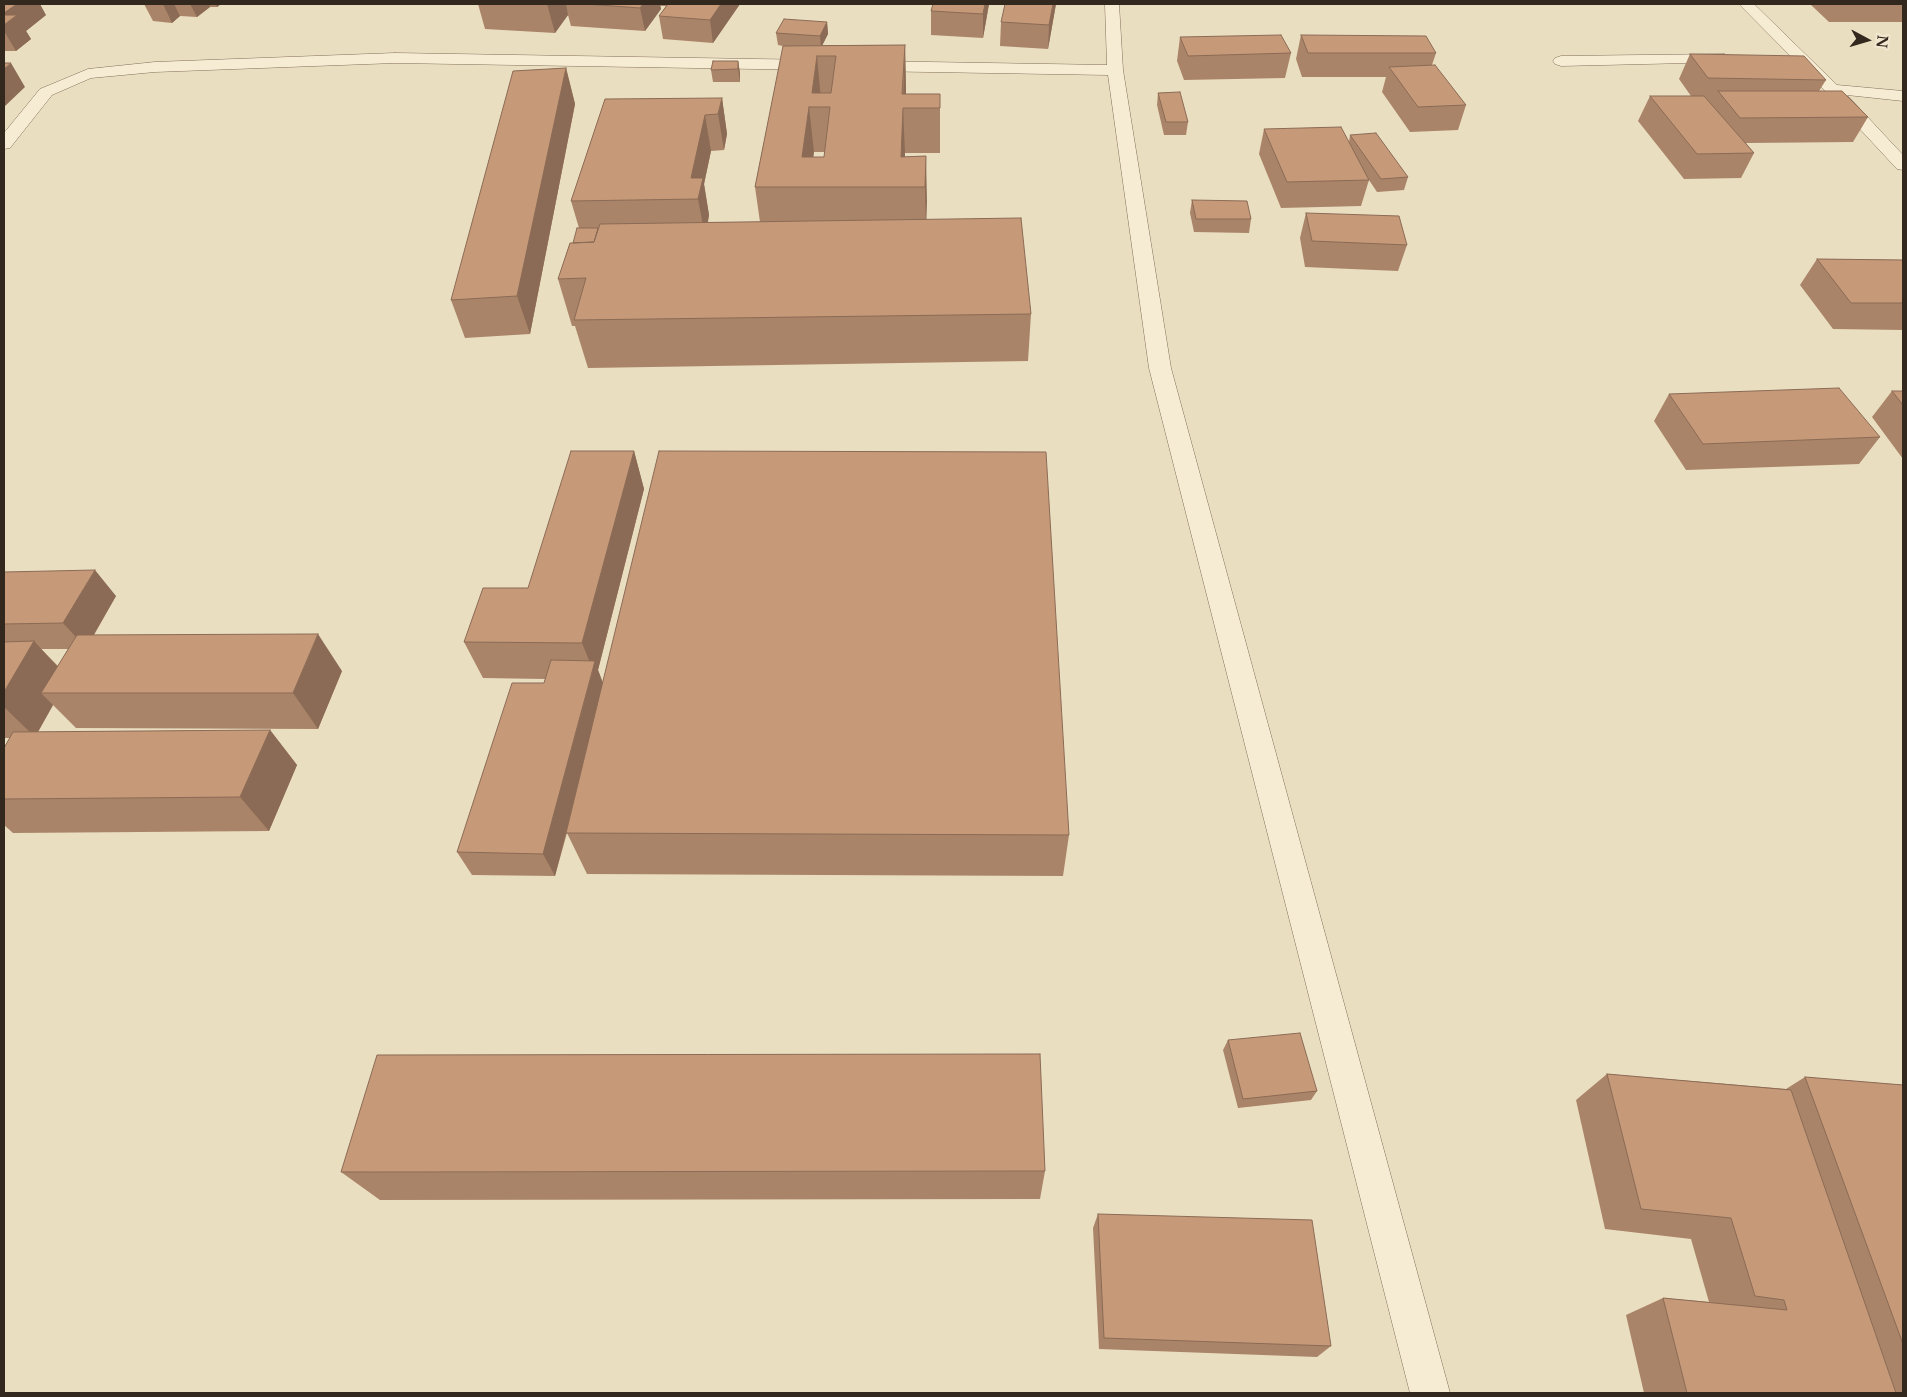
<!DOCTYPE html>
<style>
body{margin:0}
#map{position:relative;width:1907px;height:1397px;overflow:hidden;background:#eadec1;font-family:"Libre Baskerville",serif}
canvas{display:block}
.frame{position:absolute;inset:0;border:5px solid #33281d;pointer-events:none}
.north{position:absolute;left:1842px;top:15px;width:50px;height:50px;-webkit-text-stroke:4px #f2e8d0;paint-order:stroke;rotate:96deg;font-size:14px;font-weight:700;line-height:20px;text-align:center;color:#33281d}
.north::after{content:'';display:block;margin:auto;width:18px;height:22px;background:#33281d;clip-path:polygon(50% 0,100% 100%,50% 72%,0 100%)}
</style>
<div id="map">
<canvas width="1907" height="1397"></canvas>
<div class="frame"></div>
<div class="north">N</div>
</div>
<script>
const g = document.querySelector('canvas').getContext('2d');
g.lineJoin = 'round';
function shape(rows) {
  const path = new Path2D();
  for (const r of rows) {
    path.moveTo(r[0], r[1]);
    for (let i = 2; i < r.length; i += 2) path.lineTo(r[i], r[i + 1]);
  }
  return path;
}
function strokePath(path, color, width, dash) {
  g.strokeStyle = color;
  g.lineWidth = width;
  g.lineCap = dash ? 'butt' : 'round';
  g.setLineDash(dash || []);
  g.stroke(path);
}
function fillPath(path, color) {
  g.fillStyle = color;
  g.fill(path, 'evenodd');
}
const minor = shape([
 [1105,4,1119,4,1123,70,1171,368,1450,1393,1410,1393,1149,368,1108,75,869,71,863,69,861,66,863,63,869,61,1107,65,1105,4],
 [1739,4,1754,4,1837,85,1903,91,1903,101,1847,95,1903,155,1903,170,1897,169,1832,99,1830,96,1831,94,1826,92,1739,4],
 [395,53,816,60,822,62,824,65,822,68,816,70,395,63,155,72,91,78,52,95,10,148,4,149,4,133,40,89,88,69,155,62,395,53],
 [1724,54,1730,56,1732,59,1730,62,1561,66,1555,64,1553,61,1555,58,1561,56,1724,54]
]);
const wall = shape([
 [4,4,46,15,26,31,31,39,16,51,4,51],
 [144,4,221,4,217,7,210,7,197,17,180,16,172,23,153,21],
 [478,4,740,4,713,43,663,39,659,16,666,6,660,6,661,9,645,31,571,26,568,15,555,33,485,29],
 [933,4,989,4,983,38,931,35,931,11],
 [1056,4,1048,49,1000,46,1001,22],
 [1810,4,1903,4,1903,22,1829,22],
 [827,22,828,34,822,45,905,45,906,94,940,94,940,153,905,153,905,157,926,156,926,219,1031,314,1028,361,588,368,575,326,572,326,558,279,579,228,571,201,722,98,727,134,724,150,711,151,704,184,709,215,708,222,760,222,755,187,783,46,778,45,776,33],
 [814,152,825,152,824,157,813,157],
 [1301,35,1436,53,1432,65,1466,105,1458,130,1410,132,1382,92,1386,77,1302,77,1296,59],
 [1180,37,1291,53,1285,78,1184,80,1177,61],
 [1690,54,1826,80,1819,91,1868,117,1853,142,1746,143,1754,153,1741,178,1684,179,1638,121,1650,96,1691,96,1679,79],
 [738,61,740,73,740,82,713,82,711,70],
 [566,68,575,104,530,334,465,338,451,300],
 [1158,93,1188,122,1186,135,1164,135,1157,105],
 [1264,129,1349,142,1350,135,1408,177,1404,190,1377,192,1365,174,1369,180,1361,206,1281,208,1259,154],
 [1192,200,1251,219,1249,233,1194,232,1190,213],
 [1306,213,1407,245,1398,271,1305,267,1300,238],
 [1817,259,1903,260,1903,330,1833,329,1800,285],
 [1892,391,1903,391,1903,459,1872,417],
 [1669,394,1880,437,1859,464,1686,470,1654,421],
 [634,451,644,489,598,670,603,683,1069,835,1063,876,587,874,567,833,555,876,472,875,457,852,544,683,545,679,483,678,464,642,528,588],
 [4,572,116,596,94,635,342,671,318,729,76,728,53,705,38,732,270,730,297,765,269,831,13,833,4,825,4,748,10,738,4,738],
 [41,649,68,649,58,666],
 [1228,1040,1317,1091,1311,1100,1238,1108,1223,1050],
 [1607,1074,1786,1089,1805,1077,1903,1085,1903,1393,1644,1393,1626,1315,1663,1298,1709,1302,1691,1239,1605,1229,1576,1100],
 [1045,1171,1040,1199,380,1200,341,1172],
 [1098,1214,1331,1346,1317,1357,1099,1349,1093,1228]
]);
const shadedWall = shape([
 [14,4,40,4,46,15,26,31,31,39,16,51,4,31,4,13],
 [163,4,174,4,180,16,172,23],
 [190,4,209,4,210,7,197,17],
 [216,4,221,4,217,7],
 [547,4,566,4,568,15,555,33],
 [643,4,660,4,661,9,645,31,640,8],
 [721,4,740,4,713,43,710,20],
 [985,4,989,4,983,38,983,14],
 [1053,4,1056,4,1048,49,1049,25],
 [827,22,828,34,821,48,820,36],
 [905,45,906,89,905,108,903,108,905,153,903,187,901,157],
 [817,56,821,100,812,93],
 [738,61,740,73,740,82,738,69],
 [11,63,25,87,4,107,4,69],
 [566,68,575,104,530,334,517,296],
 [722,98,727,134,724,150,718,114],
 [809,107,814,152,809,187,802,157],
 [705,115,711,151,704,184,709,215,705,236,698,199,691,178],
 [926,156,927,202,926,233,925,187],
 [634,451,644,489,598,670,604,686,555,876,543,854,593,670,582,643],
 [95,570,116,596,86,648,63,623],
 [318,634,342,671,318,729,293,693],
 [34,641,68,678,41,693,53,705,35,737,4,707,4,692],
 [270,730,297,765,269,831,240,797]
]);
const building = shape([
 [4,4,17,4,4,13,4,4],
 [585,4,643,4,640,8,585,4],
 [668,4,721,4,710,20,659,16,668,4],
 [933,4,985,4,983,14,931,11,933,4],
 [1005,4,1053,4,1049,25,1001,22,1005,4],
 [4,15,17,15,4,25,4,15],
 [784,19,827,22,820,36,776,33,784,19],
 [1281,35,1291,53,1188,56,1180,37,1281,35],
 [1301,35,1426,36,1436,53,1308,53,1301,35],
 [905,45,902,94,940,94,940,108,903,108,901,157,926,156,925,187,755,187,783,46,905,45],
 [817,56,836,56,831,93,812,93,817,56],
 [809,107,830,107,824,157,802,157,809,107],
 [1690,54,1804,56,1826,80,1708,78,1690,54],
 [713,61,738,61,738,69,711,70,713,61],
 [4,63,11,63,4,69,4,63],
 [1435,65,1466,105,1418,107,1389,67,1435,65],
 [566,68,517,296,451,300,513,71,566,68],
 [1718,91,1842,91,1868,117,1740,118,1718,91],
 [1180,92,1188,122,1166,122,1158,93,1180,92],
 [1650,96,1704,96,1754,153,1697,154,1650,96],
 [722,98,718,114,705,115,691,178,703,178,698,199,571,201,605,99,722,98],
 [1341,127,1369,180,1287,182,1264,129,1341,127],
 [1376,133,1408,177,1381,179,1350,135,1376,133],
 [1192,200,1247,201,1251,219,1196,219,1192,200],
 [1306,213,1399,216,1407,245,1312,241,1306,213],
 [1021,218,1031,314,574,320,586,278,558,279,570,243,594,242,600,224,1021,218],
 [577,228,598,228,594,242,573,243,577,228],
 [1817,259,1903,260,1903,303,1851,303,1817,259],
 [1839,388,1880,437,1703,444,1669,394,1839,388],
 [1892,391,1903,391,1903,405,1892,391],
 [571,451,634,451,582,643,464,642,483,588,528,588,571,451],
 [659,451,1046,452,1069,835,566,833,659,451],
 [95,570,63,623,4,624,4,572,95,570],
 [318,634,293,693,41,693,77,635,318,634],
 [34,641,4,692,4,642,34,641],
 [551,660,595,661,543,854,457,852,512,683,544,683,551,660],
 [270,730,240,797,4,799,4,748,13,732,270,730],
 [1300,1033,1317,1091,1243,1099,1228,1040,1300,1033],
 [1040,1054,1045,1171,341,1172,377,1055,1040,1054],
 [1607,1074,1791,1090,1896,1393,1687,1393,1663,1298,1787,1310,1784,1300,1755,1296,1731,1218,1641,1209,1607,1074],
 [1805,1077,1903,1085,1903,1344,1805,1077],
 [1098,1214,1312,1220,1331,1346,1104,1338,1098,1214]
]);
strokePath(minor, '#826f5a', 1);
fillPath(minor, '#f6ecd3');
fillPath(wall, '#aa8468');
fillPath(shadedWall, '#8b6b55');
fillPath(building, '#c69979');
strokePath(building, '#8b6b55', 1);
</script>
